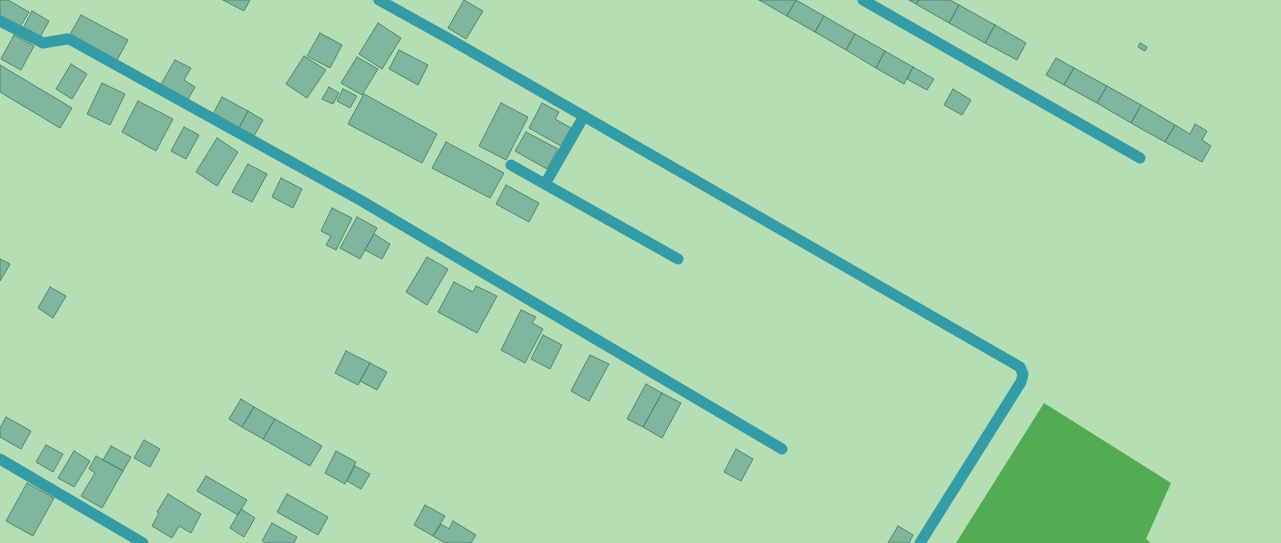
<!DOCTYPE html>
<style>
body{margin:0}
canvas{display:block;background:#b6deb5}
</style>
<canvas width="1281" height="543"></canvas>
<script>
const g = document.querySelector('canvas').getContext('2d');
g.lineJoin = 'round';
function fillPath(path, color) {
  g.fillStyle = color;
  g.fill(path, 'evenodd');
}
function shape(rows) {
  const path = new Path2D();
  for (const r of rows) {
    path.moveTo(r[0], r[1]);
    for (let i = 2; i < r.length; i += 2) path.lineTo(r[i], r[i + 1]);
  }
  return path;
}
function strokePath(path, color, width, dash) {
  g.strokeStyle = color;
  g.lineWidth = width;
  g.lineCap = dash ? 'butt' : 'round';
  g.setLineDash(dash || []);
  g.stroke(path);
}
const forest = shape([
 [1044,403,1171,483,1146,539,1151,543,956,543]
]);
const building = shape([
 [0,0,8,0,29,12,19,29,0,18,0,0],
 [223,0,250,0,244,11,223,0],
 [464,0,483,11,466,39,448,28,464,0],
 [759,0,796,0,787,16,759,0],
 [796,0,824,16,815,32,787,16,796,0],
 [909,0,919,0,916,4,909,0],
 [919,0,950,0,959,5,949,23,916,4,919,0],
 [959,5,995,25,985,43,949,23,959,5],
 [32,11,49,21,39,39,22,30,32,11],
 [81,15,128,40,116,62,69,36,81,15],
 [824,16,855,34,846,50,815,32,824,16],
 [378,23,401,38,382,69,359,54,378,23],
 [995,25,1026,43,1017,60,985,43,995,25],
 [320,33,342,45,330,68,307,56,320,33],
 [855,34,885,51,876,68,846,50,855,34],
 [14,35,34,46,21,70,1,59,14,35],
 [1140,43,1147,47,1145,51,1138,47,1140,43],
 [399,50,428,65,418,85,389,69,399,50],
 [885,51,913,67,904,84,876,68,885,51],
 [304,56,326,70,307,98,286,84,304,56],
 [357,57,378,69,362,95,341,83,357,57],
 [1056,58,1074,68,1064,85,1046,75,1056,58],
 [175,60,191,68,184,80,195,87,187,101,160,86,175,60],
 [71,64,87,74,72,99,56,89,71,64],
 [0,65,72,108,60,128,0,92,0,65],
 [913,67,934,79,927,90,907,79,913,67],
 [1074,68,1107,86,1097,103,1064,85,1074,68],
 [102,83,125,94,110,125,87,114,102,83],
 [1107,86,1141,105,1131,123,1097,103,1107,86],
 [329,87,339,93,333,104,322,99,329,87],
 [343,89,357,96,350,108,337,101,343,89],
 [953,89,971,100,962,115,944,105,953,89],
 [364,94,437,134,422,163,348,124,364,94],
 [222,97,248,111,239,128,213,114,222,97],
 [138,101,173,119,156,151,122,132,138,101],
 [501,103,528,117,506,160,479,146,501,103],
 [542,103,559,112,555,119,571,128,561,146,529,128,542,103],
 [1141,105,1175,125,1165,142,1131,123,1141,105],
 [248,111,263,120,254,136,239,128,248,111],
 [1195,124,1207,131,1202,140,1211,146,1202,162,1165,142,1175,125,1190,134,1195,124],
 [184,127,199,135,186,159,171,151,184,127],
 [526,132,558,149,547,169,515,151,526,132],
 [217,138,238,152,217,186,196,172,217,138],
 [446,142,504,173,490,198,432,168,446,142],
 [248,164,267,174,252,202,232,192,248,164],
 [281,178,302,189,293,208,272,197,281,178],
 [506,185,539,203,529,222,496,204,506,185],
 [332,208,352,218,336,250,326,245,331,236,321,231,332,208],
 [357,217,377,228,360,259,340,248,357,217],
 [374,234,390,244,382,259,365,250,374,234],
 [427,257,448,269,427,305,406,292,427,257],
 [0,259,10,264,0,281,0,259],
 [454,282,473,292,476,286,497,296,477,333,438,312,454,282],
 [50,287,66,296,53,318,38,308,50,287],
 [521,310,536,317,532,323,543,329,525,363,501,350,521,310],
 [543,335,562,345,550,369,531,359,543,335],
 [346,351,370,363,358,385,335,373,346,351],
 [590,355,609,364,589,401,571,391,590,355],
 [370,363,387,372,377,390,360,381,370,363],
 [646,384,662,393,643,427,627,419,646,384],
 [662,393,681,403,662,438,643,427,662,393],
 [241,399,254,407,242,427,229,419,241,399],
 [254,407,275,419,263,439,242,427,254,407],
 [6,417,31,431,21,449,0,437,0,428,6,417],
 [275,419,322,446,310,466,263,439,275,419],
 [144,440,160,449,150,467,134,458,144,440],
 [46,445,63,454,53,472,36,462,46,445],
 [111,446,131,457,123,471,103,460,111,446],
 [736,449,753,459,741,481,724,472,736,449],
 [74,451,90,461,74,487,58,478,74,451],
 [336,451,356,462,345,484,325,473,336,451],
 [96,456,123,471,102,508,81,496,95,473,89,469,96,456],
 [355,466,370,474,361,489,347,481,355,466],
 [206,476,247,500,238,515,197,491,206,476],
 [27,483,54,498,33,536,6,521,27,483],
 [168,494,201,514,191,533,179,526,172,538,152,526,159,513,157,512,168,494],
 [287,494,328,517,318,535,277,512,287,494],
 [425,505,445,516,433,536,414,525,425,505],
 [241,509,255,518,244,537,230,528,241,509],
 [453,521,476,535,471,543,445,543,433,536,441,524,449,529,453,521],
 [272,523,297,537,294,543,266,543,262,541,272,523],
 [898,526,913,535,909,543,888,543,898,526]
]);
const minor = shape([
 [379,0,453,41,1020,367,1023,374,1021,382,920,543],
 [863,0,1140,158],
 [0,21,43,43,67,39,71,40,360,200,782,449],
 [511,165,678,259],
 [545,184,584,116],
 [0,459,143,543]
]);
fillPath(forest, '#53ab54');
fillPath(building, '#7fb69d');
strokePath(building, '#51886f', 1);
strokePath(minor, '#339ca6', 11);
</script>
